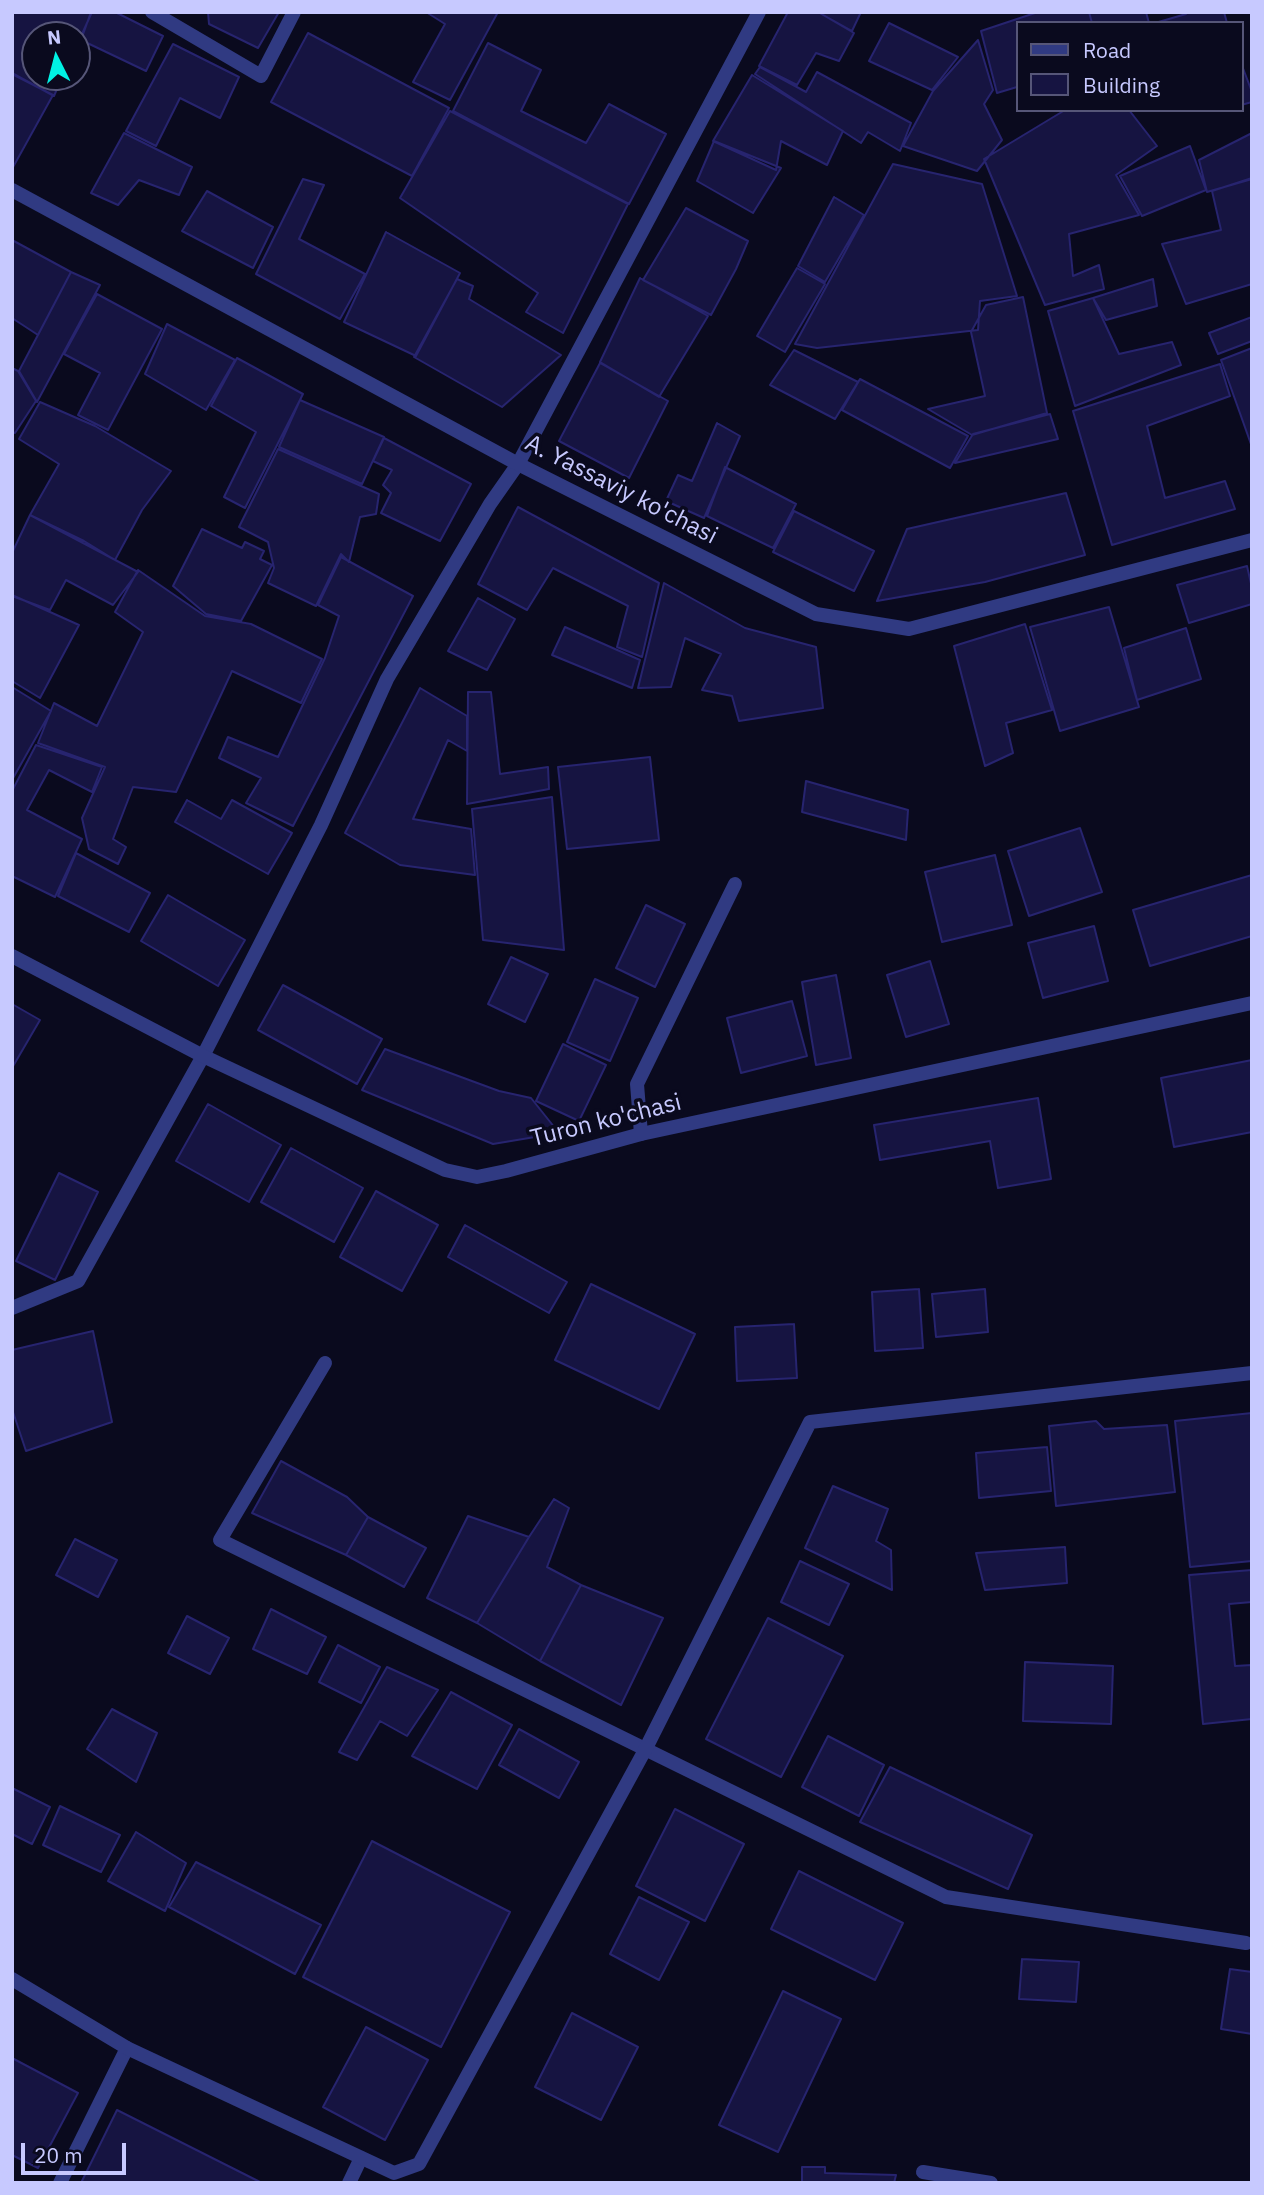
<!DOCTYPE html>
<style>
body{margin:0}
#map{position:relative;width:1264px;height:2195px;overflow:hidden;background:#0a0a1e;font-family:"IBM Plex Sans",sans-serif}
canvas{display:block}
.frame{position:absolute;inset:0;border:14px solid #c7c9ff;pointer-events:none}
.legend{position:absolute;left:1016px;top:21px;width:228px;height:91px;box-sizing:border-box;background:#0a0a1e;border:2px solid #565678;margin:0;padding:9px 12px;list-style:none;font-size:21px;color:#c7c9ff}
.legend li{display:flex;align-items:center;gap:14px;height:35px}
.legend b{width:35px;border:2px solid #565678}
.north{position:absolute;left:21px;top:21px;width:70px;height:70px;box-sizing:border-box;background:#0a0a1e;border:2px solid #565678;border-radius:50%;rotate:354deg;font-size:19px;font-weight:700;line-height:28px;text-align:center;color:#c7c9ff}
.north::after{content:'';display:block;margin:auto;width:24px;height:32px;background:#00f2e4;clip-path:polygon(50% 0,100% 100%,50% 72%,0 100%)}
.scale{position:absolute;left:21px;top:2143px;width:105px;height:32px;box-sizing:border-box;border:4px solid #c7c9ff;border-top:0;padding-left:9px;font-size:21px;line-height:24px;white-space:nowrap;color:#c7c9ff;-webkit-text-stroke:5px #0a0a1e;paint-order:stroke}
</style>
<div id="map">
<canvas width="1264" height="2195"></canvas>
<div class="frame"></div>
<ul class="legend">
<li><b style="height:9px;background:#303a82"></b>Road</li>
<li><b style="height:19px;background:#161441"></b>Building</li>
</ul>
<div class="north">N</div>
<div class="scale">20 m</div>
</div>
<script>
const g = document.querySelector('canvas').getContext('2d');
g.lineJoin = 'round';
function fillPath(path, color) {
  g.fillStyle = color;
  g.fill(path, 'evenodd');
}
function shape(rows) {
  const path = new Path2D();
  for (const r of rows) {
    path.moveTo(r[0], r[1]);
    for (let i = 2; i < r.length; i += 2) path.lineTo(r[i], r[i + 1]);
  }
  return path;
}
function strokePath(path, color, width, dash) {
  g.strokeStyle = color;
  g.lineWidth = width;
  g.lineCap = dash ? 'butt' : 'round';
  g.setLineDash(dash || []);
  g.stroke(path);
}
function write(font, color, halo, rows, align = 'center') {
  g.font = font + ' "IBM Plex Sans",sans-serif';
  g.lineWidth = 7;
  g.setLineDash([]);
  g.textBaseline = 'middle';
  g.strokeStyle = halo;
  g.fillStyle = color;
  for (const [text, x, y, turn = 0] of rows) {
    g.save();
    g.translate(x, y);
    g.rotate((+turn || 0) * Math.PI / 180);
    g.textAlign = isNaN(turn) ? turn : align;
    if (halo) g.strokeText(text, 0, 0);
    g.fillText(text, 0, 0);
    g.restore();
  }
}
const building = shape([
 [12,12,92,12,77,45,77,35,35,35,35,77,62,77,54,96,12,73,12,12],
 [91,12,115,12,163,36,146,71,81,40,91,12],
 [208,12,279,12,258,48,209,24,208,12],
 [426,12,498,12,450,100,413,82,445,24,426,12],
 [788,12,818,12,854,33,839,61,816,53,797,85,759,66,788,12],
 [818,12,861,12,852,31,818,12],
 [1038,12,1089,12,1092,23,1017,23,1017,87,997,93,981,31,1038,12],
 [1089,12,1146,12,1149,23,1092,23,1089,12],
 [1186,12,1224,12,1227,23,1155,23,1186,14,1186,12],
 [889,23,958,57,932,90,869,61,889,23],
 [308,33,449,108,412,176,271,102,308,33],
 [978,40,993,90,984,104,1002,140,977,171,903,146,933,91,978,40],
 [488,43,541,70,521,111,586,143,609,104,666,134,629,204,453,111,488,43],
 [173,44,239,77,220,118,180,98,156,146,126,131,173,44],
 [1241,63,1252,92,1252,102,1241,105,1241,63],
 [760,67,806,92,817,72,911,123,900,151,868,132,861,143,755,74,760,67],
 [12,74,53,95,12,169,12,74],
 [752,75,843,131,827,165,781,141,776,170,713,141,752,75],
 [1065,110,1129,110,1157,146,1116,175,1139,215,1069,234,1073,276,1099,265,1104,289,1045,305,984,159,1065,110],
 [450,111,628,204,563,333,526,312,538,293,400,198,450,111],
 [124,133,192,167,179,195,139,180,118,205,91,193,124,133],
 [1252,133,1252,179,1207,192,1199,160,1252,133],
 [714,141,781,168,753,213,697,181,714,141],
 [1190,146,1206,190,1142,216,1120,176,1190,146],
 [893,164,982,184,1017,296,980,301,978,330,817,348,795,344,893,164],
 [1252,178,1252,284,1186,304,1162,244,1221,230,1212,191,1252,178],
 [303,179,324,185,299,239,365,274,340,319,256,274,303,179],
 [207,191,273,227,253,268,182,231,207,191],
 [834,197,864,215,825,282,798,266,834,197],
 [686,208,748,241,736,269,711,315,643,280,686,208],
 [386,232,460,273,416,356,344,322,386,232],
 [12,240,71,272,38,335,12,318,12,240],
 [797,268,825,284,785,352,757,336,797,268],
 [71,272,100,285,37,402,19,371,71,272],
 [640,278,708,316,659,397,600,362,640,278],
 [457,279,473,286,469,299,561,355,502,407,414,357,457,279],
 [1153,279,1157,306,1106,320,1093,298,1153,279],
 [97,294,162,329,108,430,78,415,100,373,64,354,97,294],
 [1023,297,1047,413,972,435,928,409,985,396,971,332,986,305,1023,297],
 [1093,298,1119,354,1172,342,1181,365,1075,406,1048,311,1093,298],
 [1252,317,1252,341,1218,354,1209,333,1252,317],
 [167,324,235,360,206,410,145,374,167,324],
 [1252,348,1252,447,1221,360,1252,348],
 [794,350,858,382,835,419,770,385,794,350],
 [237,358,303,394,245,508,224,497,256,432,211,406,237,358],
 [600,363,668,401,629,478,559,441,600,363],
 [1220,364,1230,396,1147,426,1165,498,1225,481,1235,509,1112,545,1073,411,1220,364],
 [12,368,18,371,36,401,15,433,12,432,12,368],
 [860,379,968,436,950,468,842,410,860,379],
 [300,400,384,437,362,484,279,447,300,400],
 [40,402,95,426,171,471,142,510,115,560,84,541,30,515,59,464,19,439,40,402],
 [1050,414,1058,439,955,463,973,434,1050,414],
 [717,423,740,436,704,518,666,501,678,475,692,481,717,423],
 [384,438,471,484,440,541,381,513,391,493,383,485,392,470,373,461,384,438],
 [278,449,379,494,376,514,360,517,349,562,341,554,316,606,268,583,274,568,268,542,239,527,278,449],
 [725,467,796,504,773,548,707,516,725,467],
 [1066,493,1085,555,985,582,877,601,907,529,1066,493],
 [518,507,659,583,642,657,617,647,628,606,553,568,527,610,478,584,518,507],
 [794,511,874,551,854,591,773,552,794,511],
 [30,515,138,572,113,605,66,580,50,610,12,596,12,553,30,515],
 [202,529,242,548,245,542,264,551,260,559,272,565,241,621,206,614,173,586,202,529],
 [341,557,413,596,293,826,246,803,261,778,219,758,228,737,278,757,325,658,339,616,318,605,341,557],
 [1247,566,1252,588,1252,604,1189,623,1177,585,1247,566],
 [138,570,205,616,251,624,322,659,301,703,232,671,176,792,133,787,113,839,126,847,118,864,89,849,82,818,105,767,38,743,54,703,97,726,143,632,115,612,138,570],
 [664,583,745,628,816,647,823,708,739,721,732,696,702,690,721,654,685,638,671,687,638,688,664,583],
 [12,595,79,625,40,698,12,681,12,595],
 [478,598,515,619,487,670,448,651,478,598],
 [1109,607,1139,707,1060,731,1030,627,1109,607],
 [1025,624,1052,710,1006,723,1013,753,985,766,954,646,1025,624],
 [565,627,640,660,632,688,552,655,565,627],
 [1186,628,1201,679,1137,700,1124,648,1186,628],
 [12,687,51,711,12,780,12,687],
 [420,688,467,716,467,751,448,740,413,819,471,829,475,875,400,865,345,833,420,688],
 [468,692,491,692,500,774,548,767,549,789,467,804,468,692],
 [36,745,102,767,92,792,49,770,27,810,82,839,55,897,12,876,12,791,36,745],
 [650,757,659,840,567,849,558,767,650,757],
 [806,781,908,810,906,840,802,812,806,781],
 [552,797,564,950,483,940,472,809,552,797],
 [187,800,221,819,232,800,292,833,268,874,175,822,187,800],
 [1080,828,1102,892,1029,916,1008,851,1080,828],
 [76,853,150,893,129,932,58,896,76,853],
 [995,855,1012,925,942,942,925,872,995,855],
 [1252,875,1252,936,1150,966,1133,910,1252,875],
 [168,895,245,940,218,986,141,941,168,895],
 [646,905,685,924,655,987,616,968,646,905],
 [1094,926,1108,981,1043,998,1028,943,1094,926],
 [511,957,548,974,525,1022,488,1004,511,957],
 [930,961,949,1024,906,1037,887,975,930,961],
 [836,975,851,1058,816,1065,802,982,836,975],
 [595,979,638,998,610,1061,567,1042,595,979],
 [283,985,382,1039,357,1084,258,1030,283,985],
 [792,1001,807,1056,741,1073,727,1018,792,1001],
 [12,1004,40,1020,12,1068,12,1004],
 [563,1044,606,1065,579,1121,536,1101,563,1044],
 [385,1049,499,1091,531,1098,559,1133,493,1144,362,1090,385,1049],
 [1252,1060,1252,1132,1174,1147,1161,1078,1252,1060],
 [1038,1098,1051,1179,998,1188,990,1141,880,1160,874,1125,1038,1098],
 [208,1104,281,1145,249,1202,176,1161,208,1104],
 [291,1148,363,1188,334,1242,261,1202,291,1148],
 [59,1173,98,1192,55,1280,16,1261,59,1173],
 [376,1191,438,1225,402,1291,340,1257,376,1191],
 [465,1225,567,1282,549,1313,448,1257,465,1225],
 [591,1284,695,1334,659,1409,555,1360,591,1284],
 [919,1289,923,1348,875,1351,872,1292,919,1289],
 [985,1289,988,1332,936,1337,932,1294,985,1289],
 [794,1324,797,1378,737,1381,735,1327,794,1324],
 [93,1331,112,1422,26,1451,12,1409,12,1350,93,1331],
 [1252,1413,1252,1561,1190,1567,1175,1421,1252,1413],
 [1096,1421,1104,1429,1167,1425,1175,1492,1056,1506,1049,1426,1096,1421],
 [1047,1447,1051,1491,979,1498,976,1453,1047,1447],
 [281,1461,347,1497,368,1517,346,1555,252,1513,281,1461],
 [833,1486,888,1509,876,1541,891,1550,892,1590,805,1548,833,1486],
 [554,1499,569,1508,547,1567,581,1585,540,1661,477,1623,529,1537,554,1499],
 [468,1516,529,1537,477,1623,427,1598,468,1516],
 [368,1517,426,1548,404,1587,346,1555,368,1517],
 [75,1539,117,1560,98,1597,56,1575,75,1539],
 [1065,1547,1067,1583,985,1590,976,1553,1065,1547],
 [800,1561,849,1584,829,1625,781,1602,800,1561],
 [1252,1570,1252,1602,1229,1604,1235,1666,1252,1665,1252,1719,1203,1724,1189,1575,1252,1570],
 [581,1585,663,1618,621,1705,540,1661,581,1585],
 [271,1609,326,1637,307,1674,253,1649,271,1609],
 [187,1616,229,1638,210,1674,168,1653,187,1616],
 [768,1618,843,1656,781,1777,706,1739,768,1618],
 [338,1645,380,1667,361,1703,319,1682,338,1645],
 [1025,1662,1113,1666,1111,1724,1023,1721,1025,1662],
 [387,1667,438,1690,407,1736,380,1721,357,1760,339,1752,387,1667],
 [451,1692,512,1725,477,1789,412,1756,451,1692],
 [112,1709,157,1733,136,1782,87,1749,112,1709],
 [519,1729,579,1762,559,1798,499,1765,519,1729],
 [828,1736,884,1765,859,1816,802,1787,828,1736],
 [890,1767,1032,1835,1008,1889,860,1822,890,1767],
 [12,1788,50,1807,32,1844,12,1834,12,1788],
 [60,1806,120,1835,101,1872,43,1845,60,1806],
 [675,1809,744,1844,705,1921,636,1886,675,1809],
 [136,1832,186,1863,165,1911,108,1881,136,1832],
 [372,1841,510,1912,441,2047,303,1977,372,1841],
 [196,1862,321,1925,295,1974,169,1907,196,1862],
 [799,1871,903,1923,875,1980,771,1929,799,1871],
 [639,1897,689,1922,659,1980,610,1954,639,1897],
 [1022,1959,1079,1962,1076,2002,1019,1999,1022,1959],
 [1230,1969,1252,1972,1252,2034,1221,2029,1230,1969],
 [783,1991,841,2019,778,2152,719,2125,783,1991],
 [572,2013,638,2047,601,2120,535,2087,572,2013],
 [366,2027,428,2060,385,2140,323,2107,366,2027],
 [12,2058,78,2093,38,2168,12,2155,12,2058],
 [117,2110,262,2183,81,2183,117,2110],
 [802,2167,825,2167,825,2173,896,2175,894,2183,802,2183,802,2167]
]);
const service = shape([
 [152,12,261,76,294,12],
 [641,1134,637,1084,735,884],
 [12,1308,78,1281,203,1056,321,825,387,679,490,504,518,464,759,12],
 [325,1363,220,1540,946,1897,1246,1943]
]);
const minor = shape([
 [12,190,518,464,816,614,909,629,1252,540],
 [12,956,203,1056,445,1170,477,1177,506,1171,641,1134,1252,1003],
 [923,2172,991,2183],
 [60,2183,127,2048],
 [349,2183,361,2158]
]);
const tertiary = shape([
 [12,1979,127,2048,394,2173,419,2164,645,1750,810,1422,1252,1373]
]);
const streetNames = [
 ["A. Yassaviy ko'chasi",621,490,27],
 ["Turon ko'chasi",606,1121,-14]
];
fillPath(building, '#161441');
strokePath(building, '#27246f', 2);
strokePath(service, '#303a82', 14);
strokePath(minor, '#303a82', 14);
strokePath(tertiary, '#303a82', 14);
write('24px', '#c7c9ff', '#0a0a1e', streetNames);
</script>
